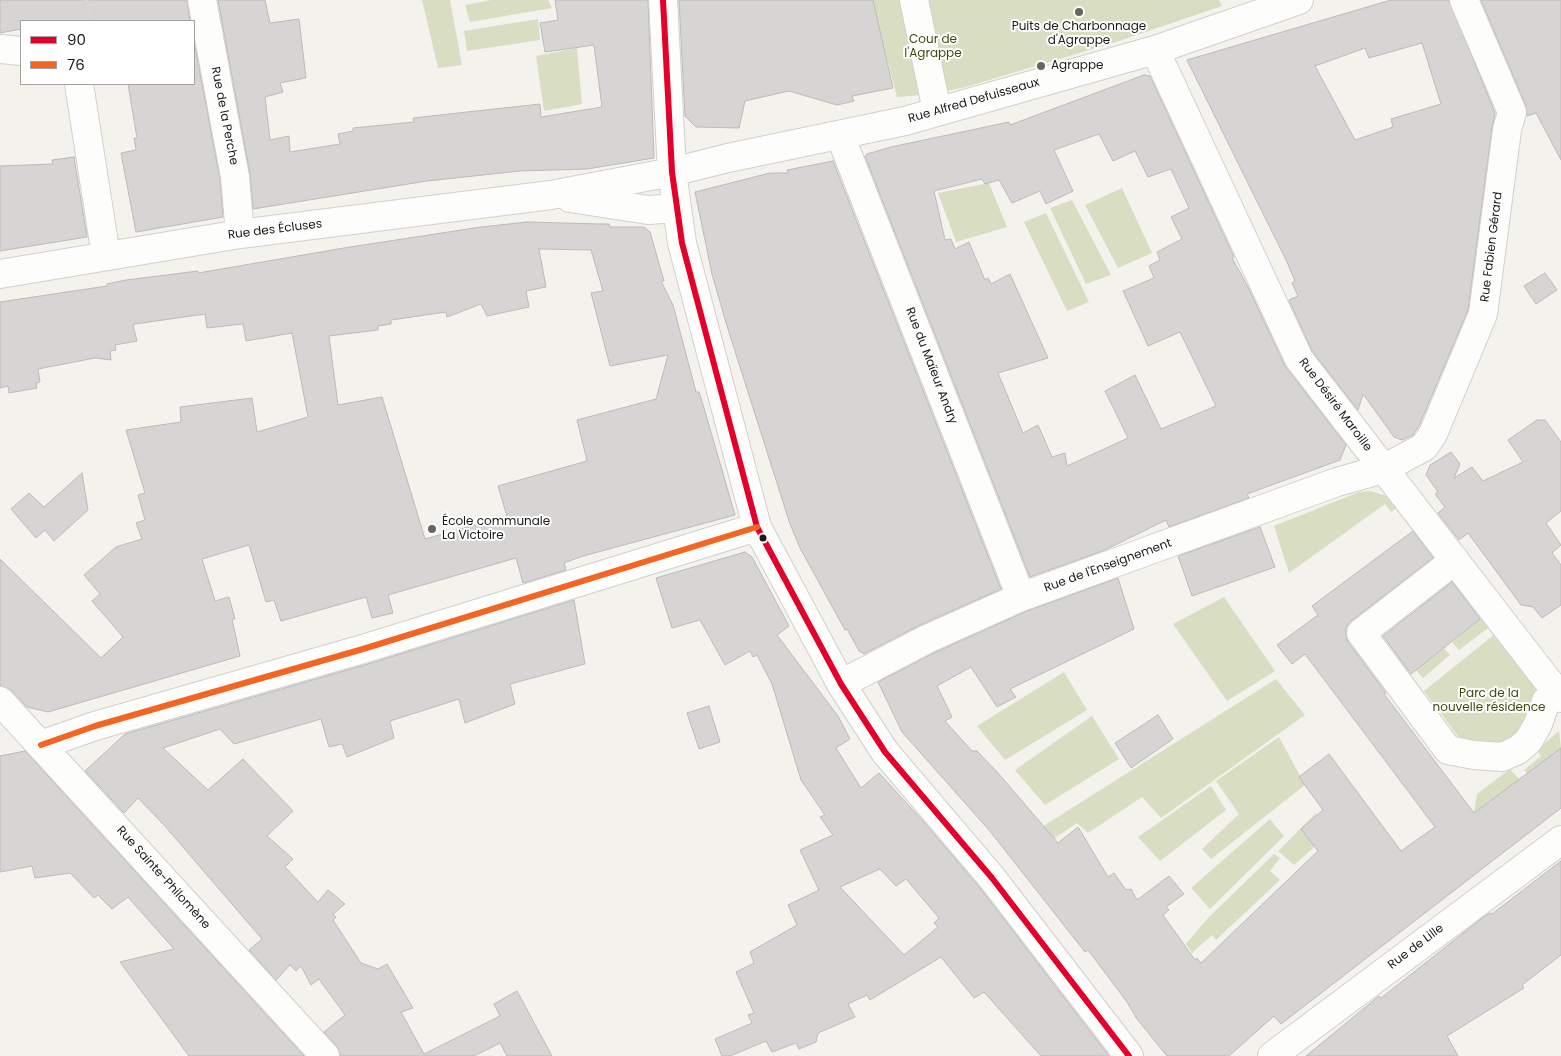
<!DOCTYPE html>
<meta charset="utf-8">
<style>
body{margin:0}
#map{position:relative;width:1561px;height:1056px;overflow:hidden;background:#f4f2ec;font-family:Poppins,sans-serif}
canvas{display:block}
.legend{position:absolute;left:20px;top:20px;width:175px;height:65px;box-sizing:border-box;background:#fff;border:1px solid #a4a3a2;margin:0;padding:6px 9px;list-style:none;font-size:15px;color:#1b1916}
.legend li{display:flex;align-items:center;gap:10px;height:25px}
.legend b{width:25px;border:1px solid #a4a3a2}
</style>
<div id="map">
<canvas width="1561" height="1056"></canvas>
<ul class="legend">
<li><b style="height:6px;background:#e4002b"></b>90</li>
<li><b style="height:6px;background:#f26522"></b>76</li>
</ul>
</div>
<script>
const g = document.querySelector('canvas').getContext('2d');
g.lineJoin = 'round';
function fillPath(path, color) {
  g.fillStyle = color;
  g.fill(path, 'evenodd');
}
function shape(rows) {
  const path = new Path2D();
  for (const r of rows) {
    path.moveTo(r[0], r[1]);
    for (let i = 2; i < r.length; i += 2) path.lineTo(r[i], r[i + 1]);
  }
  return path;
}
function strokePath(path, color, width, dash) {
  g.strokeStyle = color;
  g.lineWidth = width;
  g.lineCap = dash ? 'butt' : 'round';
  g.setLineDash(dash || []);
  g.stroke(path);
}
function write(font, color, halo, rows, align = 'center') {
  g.font = font + ' Poppins,sans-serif';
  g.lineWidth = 4;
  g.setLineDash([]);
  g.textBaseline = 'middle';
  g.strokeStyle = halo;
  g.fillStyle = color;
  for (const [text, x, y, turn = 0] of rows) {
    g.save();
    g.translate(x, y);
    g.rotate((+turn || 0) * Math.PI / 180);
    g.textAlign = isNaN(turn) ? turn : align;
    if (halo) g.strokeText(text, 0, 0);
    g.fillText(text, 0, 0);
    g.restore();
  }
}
const green = shape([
 [422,0,450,0,462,65,438,68],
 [491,0,548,0,552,8,470,22,465,5],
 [863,0,1219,0,1222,6,1116,42,966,87,933,94,897,97,878,24],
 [538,19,540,40,467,51,464,31],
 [577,48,582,104,544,111,536,56],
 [989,183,1007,227,956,242,938,193],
 [1122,188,1152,253,1118,268,1085,205],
 [1072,200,1111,275,1086,284,1050,208],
 [1046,213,1089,302,1067,311,1024,222],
 [1370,491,1387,496,1397,508,1391,512,1385,504,1289,573,1274,526,1359,492],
 [1224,597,1275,671,1227,701,1173,624],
 [1481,618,1488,628,1459,650,1452,642],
 [1495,634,1534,684,1536,696,1535,715,1505,747,1461,740,1424,691],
 [1444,648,1450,655,1423,678,1416,670],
 [1064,672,1087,710,1005,760,977,726],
 [1276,679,1305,715,1161,818,1142,797,1088,833,1077,823,1028,856,1015,844],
 [1092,716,1119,759,1045,805,1015,770],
 [1559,731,1561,748,1528,774,1524,770,1541,756,1537,750],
 [1279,737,1305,785,1211,859,1202,849,1239,814,1216,781],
 [1510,769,1521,781,1477,815,1468,814,1474,812,1477,794],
 [1211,786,1226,810,1160,861,1138,837],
 [1316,813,1330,833,1294,865,1278,851],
 [1270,819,1284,836,1210,909,1191,888],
 [1274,854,1280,858,1270,871,1280,880,1216,940,1212,935,1192,953,1186,944,1207,919]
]);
const building = shape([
 [0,0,187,0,190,21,21,21,21,29,0,33,0,0],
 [218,0,265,0,270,23,299,19,306,78,280,83,283,92,265,97,270,140,289,136,290,152,340,144,338,134,353,131,353,128,414,122,413,118,540,104,541,117,602,107,594,45,545,52,540,23,558,20,555,0,648,0,654,158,587,169,520,171,427,181,253,209,250,174,218,0],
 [679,0,873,0,893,88,852,96,854,101,837,105,789,91,745,101,739,128,696,127,685,116,679,0],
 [1391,0,1449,0,1495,113,1492,128,1468,310,1419,426,1413,435,1402,440,1394,437,1363,394,1358,410,1312,351,1289,300,1298,296,1292,283,1295,281,1287,262,1187,60,1391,0],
 [1422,43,1441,104,1391,119,1393,127,1355,140,1315,66,1365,48,1369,58,1422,43],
 [1481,0,1561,0,1561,160,1536,113,1527,116,1526,106,1481,0],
 [194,41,220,179,223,217,136,232,121,153,136,150,134,138,137,138,128,84,194,84,194,41],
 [1144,75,1150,76,1234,257,1232,258,1248,287,1285,366,1346,445,1340,460,1247,494,1249,498,1169,527,1166,520,1105,550,1030,577,865,156,867,154,891,147,1009,122,1010,125,1144,75],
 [1099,134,1113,161,1135,151,1148,177,1171,169,1189,208,1171,217,1182,239,1157,252,1160,260,1149,266,1154,278,1123,291,1148,346,1180,332,1216,406,1161,429,1135,375,1105,391,1128,438,1067,466,1065,453,1052,457,1038,425,1023,433,998,373,1048,358,1010,274,991,284,988,278,985,280,969,242,955,249,951,239,945,240,934,191,982,179,985,184,999,180,1012,203,1040,191,1046,204,1073,191,1054,150,1099,134],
 [74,157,87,237,0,251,0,166,53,164,52,160,74,157],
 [833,161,1001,589,920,625,864,654,859,651,847,629,845,630,800,548,790,524,727,326,712,274,695,192,770,173,788,173,787,170,833,161],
 [527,222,600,224,609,224,610,227,644,227,650,232,664,281,661,281,673,305,696,392,699,392,704,408,735,515,583,556,564,563,566,570,523,583,516,558,388,595,393,613,372,618,366,597,281,621,274,600,266,602,249,545,202,559,215,601,229,597,235,619,232,619,240,656,48,712,27,707,11,690,0,686,0,559,101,658,123,637,92,601,100,594,84,575,116,547,142,539,136,523,145,520,138,495,145,493,126,430,181,422,180,407,252,398,257,432,308,417,292,333,246,341,243,324,207,328,205,314,135,324,133,325,137,341,115,345,116,350,110,351,111,360,95,358,38,369,40,382,36,383,37,388,9,393,8,386,0,388,0,302,107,286,107,284,126,280,198,271,198,273,350,247,481,227,527,222],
 [539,249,591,250,603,291,591,293,610,366,668,355,656,399,577,420,587,461,498,486,507,516,425,539,382,397,338,405,329,336,378,330,378,326,391,324,391,320,446,312,447,317,481,304,487,316,529,307,526,291,546,287,539,249],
 [1545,273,1557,290,1536,304,1524,286,1545,273],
 [1537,420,1545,420,1561,442,1561,511,1546,523,1561,545,1552,553,1561,565,1561,605,1542,618,1533,607,1521,605,1468,533,1459,540,1438,513,1445,507,1435,494,1438,492,1426,475,1430,465,1451,452,1460,464,1454,478,1472,467,1483,481,1523,462,1508,440,1537,420],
 [82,473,88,510,54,541,45,530,36,538,11,509,29,493,44,507,82,473],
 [1260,527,1275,567,1192,596,1178,556,1260,527],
 [1413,531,1433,558,1351,621,1346,627,1346,635,1348,642,1386,693,1384,694,1474,813,1561,748,1561,808,1281,1024,1274,1016,1229,1056,1167,1056,1137,1019,1127,1002,1088,950,1085,952,989,830,902,732,878,682,934,653,1027,611,1118,578,1134,629,1010,689,1016,697,997,707,971,667,937,686,952,717,945,721,972,751,977,751,998,773,1058,843,1078,827,1108,877,1114,873,1126,890,1131,889,1137,900,1169,876,1184,894,1166,907,1169,910,1163,915,1195,960,1197,958,1201,963,1318,851,1301,829,1323,810,1299,777,1329,754,1401,851,1435,827,1305,654,1292,664,1277,645,1318,615,1312,606,1413,531],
 [745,552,752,557,789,626,777,635,838,716,850,739,836,748,861,788,879,773,922,820,980,888,1109,1056,1041,1056,984,992,974,998,941,957,870,1000,867,995,848,1004,855,1017,818,1033,816,1042,799,1049,796,1043,772,1052,766,1041,730,1056,722,1056,715,1039,752,1023,748,1015,754,1013,736,972,754,963,750,952,797,925,788,905,819,890,800,850,833,835,820,817,825,815,801,780,772,684,757,655,753,657,750,651,725,665,700,620,672,628,656,578,745,552],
 [880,869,896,886,906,879,939,918,934,923,938,927,904,955,840,887,880,869],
 [1452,582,1480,619,1411,674,1383,636,1452,582],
 [574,600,585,664,510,684,515,704,465,723,459,699,390,721,394,738,347,757,342,744,329,747,321,719,234,744,220,729,163,748,208,790,243,759,293,811,267,836,293,859,285,867,318,902,328,890,345,904,333,914,336,917,333,920,361,963,378,969,387,964,413,1008,401,1012,424,1054,500,1016,494,1004,517,991,552,1056,507,1056,500,1043,474,1056,340,1056,337,1046,324,1032,345,1015,319,979,311,985,301,966,296,971,290,965,276,980,249,950,262,939,164,825,138,798,124,813,85,771,125,734,368,664,574,600],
 [709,706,720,742,699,749,687,713,709,706],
 [1158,715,1173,739,1131,768,1115,743,1158,715],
 [25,751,304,1056,189,1056,120,962,174,949,128,897,112,909,98,895,94,898,70,873,35,878,32,866,0,872,0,756,25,751],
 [1561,861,1561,955,1522,985,1524,988,1447,1036,1458,1056,1306,1056,1379,996,1381,998,1481,919,1490,913,1492,914,1561,861]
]);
const path = shape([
 [87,0,91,21],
 [947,32,1042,12,1073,2],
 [955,51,960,68,1113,27,1119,28,1194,2,1194,0]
]);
const minor = shape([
 [202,0,235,177,240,234],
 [663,0,672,172,682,243,757,527,841,684,885,752,992,878,1129,1056],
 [914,0,937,111],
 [0,49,21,51],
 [1155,50,1299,359,1561,698],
 [79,84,106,256],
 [840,135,1021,597],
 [570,198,648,210,677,208],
 [0,274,240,234,551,195,672,172,728,158,905,121,1155,50,1299,0],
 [1455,560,1361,633,1448,750,1474,755,1502,757,1518,750,1529,740,1538,724,1546,701,1557,693],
 [841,684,927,639,1021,597,1337,482,1383,469,1424,447,1433,434,1483,314,1507,130,1512,112,1464,0],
 [0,701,325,1056],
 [41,745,95,726,363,649,757,527],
 [1272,1056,1561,840]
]);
const bus1 = shape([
 [663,0,672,172,682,243,757,527,841,684,885,752,992,878,1129,1056]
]);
const bus2 = shape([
 [41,745,95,726,363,649,757,527]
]);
const markers = [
 [1079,12,5,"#676561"],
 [1041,66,5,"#676561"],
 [432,529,5,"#676561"],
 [763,538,4.5,"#1b1916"]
];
const poiNames = [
 ["Puits de Charbonnage",1079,27,"center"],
 ["d'Agrappe",1079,41,"center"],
 ["Agrappe",1051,66],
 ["École communale",442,522],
 ["La Victoire",442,536]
];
const parkNames = [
 ["Cour de",933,40],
 ["l'Agrappe",933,54],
 ["Parc de la",1489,694],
 ["nouvelle résidence",1489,708]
];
const streetNames = [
 ["Rue Alfred Defuisseaux",974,101,-16],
 ["Rue de la Perche",224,116,79],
 ["Rue des Écluses",275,230,-7],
 ["Rue Fabien Gérard",1492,247,-83],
 ["Rue du Maïeur Andry",931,366,69],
 ["Rue Désiré Maroille",1335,405,53],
 ["Rue de l'Enseignement",1108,566,-20],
 ["Rue Sainte-Philomène",163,878,48],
 ["Rue de Lille",1416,947,-37]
];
fillPath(green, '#d9dec2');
fillPath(building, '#d7d5d4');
strokePath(building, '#bcbab9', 1);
strokePath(minor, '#d1d0cc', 30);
strokePath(path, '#dcdbd9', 3, [1, 4]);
strokePath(minor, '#fdfdfc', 28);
strokePath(bus1, '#e4002b', 6);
strokePath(bus2, '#f26522', 6);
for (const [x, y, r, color] of markers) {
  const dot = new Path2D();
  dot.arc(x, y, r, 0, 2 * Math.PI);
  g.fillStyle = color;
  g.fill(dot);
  strokePath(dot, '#fff', 2);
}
write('12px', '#1b1916', '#fff', poiNames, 'left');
write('12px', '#3f4810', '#fff', parkNames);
write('12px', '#1b1916', '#fff', streetNames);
</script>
